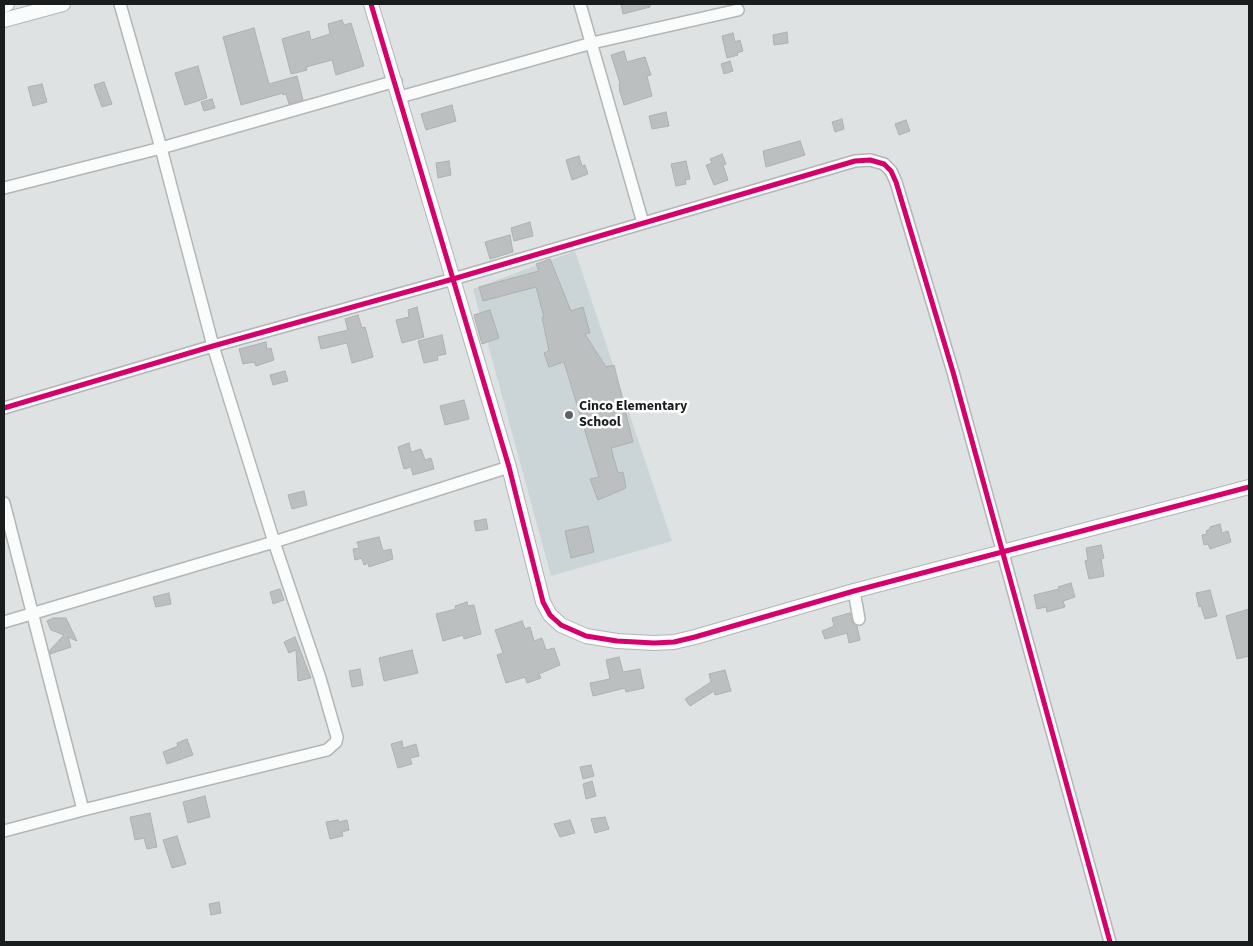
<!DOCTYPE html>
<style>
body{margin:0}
#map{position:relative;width:1253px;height:946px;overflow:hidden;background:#dee2e3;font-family:"Source Sans 3",sans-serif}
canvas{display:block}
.frame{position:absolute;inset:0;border:5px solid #1a1d1d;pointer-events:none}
</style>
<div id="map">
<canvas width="1253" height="946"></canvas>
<div class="frame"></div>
</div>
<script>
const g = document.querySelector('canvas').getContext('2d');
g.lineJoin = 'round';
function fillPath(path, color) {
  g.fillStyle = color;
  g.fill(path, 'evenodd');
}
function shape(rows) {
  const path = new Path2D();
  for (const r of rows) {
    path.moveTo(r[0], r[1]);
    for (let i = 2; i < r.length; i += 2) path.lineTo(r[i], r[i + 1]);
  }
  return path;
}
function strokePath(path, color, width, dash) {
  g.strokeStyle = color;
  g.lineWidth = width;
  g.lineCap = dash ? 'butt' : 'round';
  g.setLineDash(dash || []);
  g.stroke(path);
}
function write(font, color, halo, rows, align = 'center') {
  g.font = font + ' "Source Sans 3",sans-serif';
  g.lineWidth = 5;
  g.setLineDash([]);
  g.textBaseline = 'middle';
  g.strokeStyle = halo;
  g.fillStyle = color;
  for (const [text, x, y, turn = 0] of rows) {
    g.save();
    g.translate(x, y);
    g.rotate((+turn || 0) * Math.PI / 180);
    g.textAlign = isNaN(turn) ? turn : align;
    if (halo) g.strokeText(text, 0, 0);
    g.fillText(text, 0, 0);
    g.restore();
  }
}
const built = shape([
 [575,251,672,541,551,576,473,289]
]);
const building = shape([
 [621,4,650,4,650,7,623,14,621,4],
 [342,20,344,25,351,23,364,66,336,75,332,60,306,67,307,70,291,74,282,39,309,31,311,40,330,34,328,24,342,20],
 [254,28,269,84,297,76,303,100,289,104,286,94,283,95,283,93,241,105,223,37,254,28],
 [787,32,788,43,774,45,773,35,787,32],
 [733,33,735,42,740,40,743,51,737,53,738,55,727,58,722,36,733,33],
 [624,51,627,62,645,57,651,75,647,76,652,96,624,105,620,92,619,84,620,83,611,55,624,51],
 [730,61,733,71,724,74,721,64,730,61],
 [198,66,207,98,185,105,175,73,198,66],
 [104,82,112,104,102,107,94,85,104,82],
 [42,84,47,102,33,106,28,87,42,84],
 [212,99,215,108,204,111,201,102,212,99],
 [452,105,456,121,426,130,421,114,452,105],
 [666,112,669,126,652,129,649,116,666,112],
 [842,119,844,129,835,132,832,122,842,119],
 [906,120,910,131,899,135,895,124,906,120],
 [800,141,805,155,766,167,763,151,800,141],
 [722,154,726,164,723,165,728,180,714,185,706,165,712,163,710,159,722,154],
 [579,156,582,166,585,165,588,174,572,180,566,160,579,156],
 [449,161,451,175,438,178,436,163,449,161],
 [686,161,690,179,685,180,686,184,676,186,671,164,686,161],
 [530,222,533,236,514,241,511,228,530,222],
 [510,235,513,252,490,259,485,242,510,235],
 [550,259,571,311,583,307,590,333,585,334,606,367,614,365,633,442,611,448,618,473,623,472,626,488,598,500,590,479,599,477,564,362,549,367,544,353,549,351,542,317,544,317,536,287,483,301,479,287,539,271,536,264,550,259],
 [417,307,424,337,402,343,396,320,409,317,408,310,417,307],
 [490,310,499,338,482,344,474,315,490,310],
 [358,315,362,328,365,327,373,357,352,363,347,343,321,349,318,337,348,330,345,319,358,315],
 [442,335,446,354,437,356,438,360,424,363,418,341,442,335],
 [266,342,267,349,271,348,274,360,256,366,254,362,243,364,239,349,266,342],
 [285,371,288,381,273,385,270,375,285,371],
 [464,400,469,419,445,425,440,406,464,400],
 [409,443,411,452,421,449,425,460,431,458,434,469,413,475,411,467,404,469,398,447,409,443],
 [304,491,307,505,292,509,288,495,304,491],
 [486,519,488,529,476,531,474,521,486,519],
 [1220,524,1222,533,1228,531,1231,542,1210,549,1208,544,1204,545,1202,535,1207,534,1206,531,1210,529,1210,527,1220,524],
 [588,526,594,552,571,558,565,531,588,526],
 [379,537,383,551,391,549,393,559,369,567,368,563,364,565,362,558,355,560,353,549,359,548,357,542,379,537],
 [1101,545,1104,558,1101,559,1104,576,1089,579,1085,561,1088,560,1086,548,1101,545],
 [1071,583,1075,597,1063,601,1065,607,1047,612,1046,607,1037,609,1034,595,1059,589,1058,587,1071,583],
 [280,589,284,600,273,604,270,592,280,589],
 [1210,590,1217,616,1205,619,1201,606,1199,607,1196,593,1210,590],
 [169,593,171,604,156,607,153,597,169,593],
 [467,602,468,606,474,605,481,634,464,639,463,635,443,641,436,614,456,609,455,606,467,602],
 [1249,609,1249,656,1237,659,1226,616,1249,609],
 [850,613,853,623,857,626,860,640,849,643,847,633,825,639,822,631,834,626,832,618,850,613],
 [53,618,66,618,77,641,68,637,71,647,50,654,50,650,64,635,51,630,47,621,53,618],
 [522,621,525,629,530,627,534,641,542,638,546,650,554,648,560,665,539,674,541,678,527,683,525,677,506,683,497,655,503,653,495,630,522,621],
 [295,637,311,678,298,681,296,650,289,653,284,642,295,637],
 [412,650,418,673,384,681,379,658,412,650],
 [619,657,623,672,640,669,644,688,626,692,625,688,593,696,590,683,610,679,606,660,619,657],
 [360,669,363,685,352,687,349,671,360,669],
 [725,670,731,691,715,695,714,691,690,706,685,699,711,682,709,674,725,670],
 [187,739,193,755,167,764,163,752,178,746,177,743,187,739],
 [402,741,403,748,416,744,419,756,410,758,412,764,398,768,391,744,402,741],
 [591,765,594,776,583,779,580,767,591,765],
 [592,781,596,796,586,799,583,784,592,781],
 [205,796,210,817,188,823,183,802,205,796],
 [150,813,157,847,147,849,144,838,135,840,130,817,150,813],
 [605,817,609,829,595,833,591,819,605,817],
 [338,820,339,822,347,820,349,830,342,832,343,836,330,839,326,822,338,820],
 [570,820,575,833,560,837,554,824,570,820],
 [177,836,186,864,172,868,163,840,177,836],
 [219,902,221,913,211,915,209,904,219,902]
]);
const minor = shape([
 [580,4,643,223],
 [400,97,592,43,738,10],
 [4,188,161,148,396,81],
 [4,408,213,346,453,279,855,161,870,160,884,164,891,171,896,182,953,372,1110,942],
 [4,503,83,810],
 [854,591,859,619],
 [4,622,274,542,509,467],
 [4,831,83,810,327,750,336,742,337,737,320,678,274,542,213,346,161,148,120,4]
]);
const tertiary = shape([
 [371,4,509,467,543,602,550,615,561,625,586,636,617,641,654,643,674,642,695,637,854,591,1249,487],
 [4,5,7,4],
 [4,20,63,4]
]);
const cycleway = shape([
 [371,4,509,467,543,602,550,615,561,625,586,636,617,641,654,643,674,642,695,637,854,591,1249,487],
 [4,408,213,346,453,279,855,161,870,160,884,164,891,171,896,182,953,372,1110,942]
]);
const markers = [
 [569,415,5,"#5f6262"]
];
const poiNames = [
 ["Cinco Elementary",579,407],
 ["School",579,423]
];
fillPath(built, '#cbd4d6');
fillPath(building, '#bcbfc0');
strokePath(building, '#aeb0b2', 1);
strokePath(minor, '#b3b6b6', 14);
strokePath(tertiary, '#b3b6b6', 16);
strokePath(minor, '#fafbfb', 11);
strokePath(tertiary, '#fafbfb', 14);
strokePath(cycleway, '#d6006c', 5);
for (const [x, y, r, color] of markers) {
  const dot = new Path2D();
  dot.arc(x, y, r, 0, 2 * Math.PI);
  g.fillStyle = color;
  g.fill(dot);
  strokePath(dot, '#fff', 2);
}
write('bold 14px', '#1a1d1d', '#fff', poiNames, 'left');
</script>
